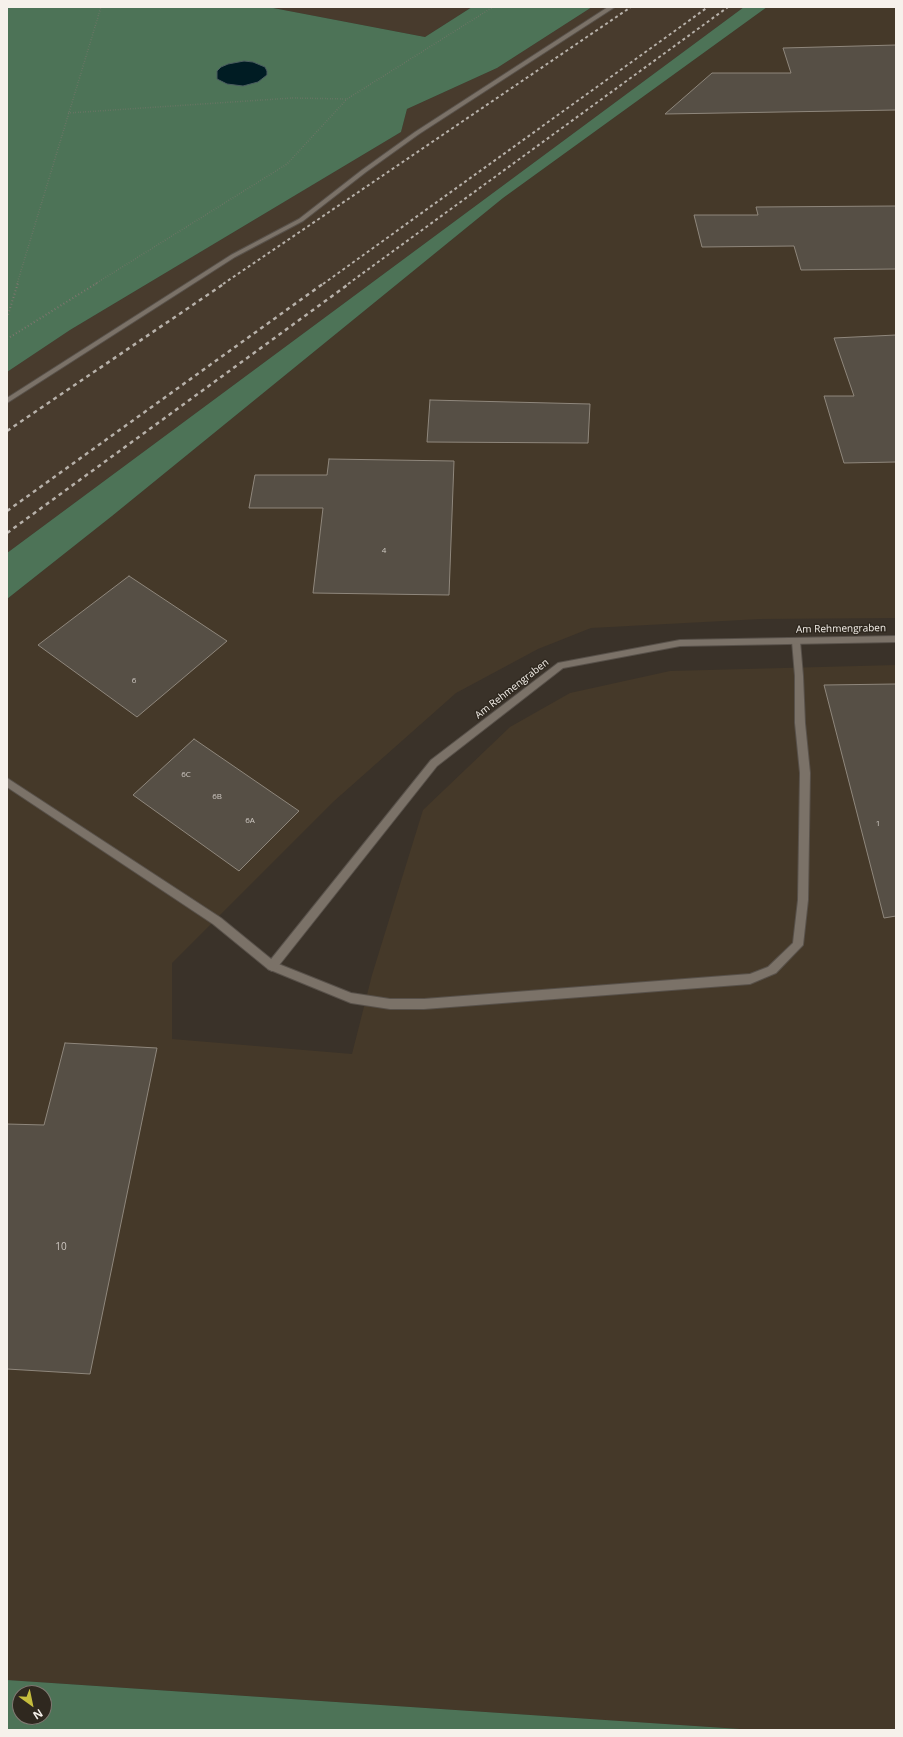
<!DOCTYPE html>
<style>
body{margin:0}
#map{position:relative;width:903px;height:1737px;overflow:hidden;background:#3a3229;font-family:"Open Sans",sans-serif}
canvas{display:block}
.frame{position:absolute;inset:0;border:8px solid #f6f1eb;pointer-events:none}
.north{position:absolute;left:12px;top:1685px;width:40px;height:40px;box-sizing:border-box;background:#2f281f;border:1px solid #7f7871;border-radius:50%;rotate:147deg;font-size:11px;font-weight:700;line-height:16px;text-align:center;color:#f6f1eb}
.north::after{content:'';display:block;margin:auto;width:14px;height:18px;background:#c5bc3d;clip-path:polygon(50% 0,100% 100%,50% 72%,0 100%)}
</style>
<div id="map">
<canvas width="903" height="1737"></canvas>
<div class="frame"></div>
<div class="north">N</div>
</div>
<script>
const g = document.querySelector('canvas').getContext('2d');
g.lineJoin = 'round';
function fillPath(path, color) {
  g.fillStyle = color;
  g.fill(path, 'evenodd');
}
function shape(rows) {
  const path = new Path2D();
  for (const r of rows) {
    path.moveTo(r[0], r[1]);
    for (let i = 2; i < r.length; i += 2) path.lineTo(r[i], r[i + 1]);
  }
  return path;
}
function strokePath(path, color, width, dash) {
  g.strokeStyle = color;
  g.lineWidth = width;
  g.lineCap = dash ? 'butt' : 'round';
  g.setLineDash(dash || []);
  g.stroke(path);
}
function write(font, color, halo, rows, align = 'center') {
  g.font = font + ' "Open Sans",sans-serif';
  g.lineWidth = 3;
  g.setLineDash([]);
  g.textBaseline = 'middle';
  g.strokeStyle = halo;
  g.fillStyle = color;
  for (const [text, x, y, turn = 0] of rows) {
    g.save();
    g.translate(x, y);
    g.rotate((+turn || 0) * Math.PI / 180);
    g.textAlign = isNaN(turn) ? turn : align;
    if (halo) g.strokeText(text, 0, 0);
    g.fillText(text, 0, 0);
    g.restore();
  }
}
const commercial = shape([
 [767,7,896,7,896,618,761,619,591,628,538,649,456,693,333,802,172,963,172,1039,352,1054,372,975,423,810,510,727,570,693,670,671,896,665,896,1730,755,1730,7,1680,7,599,112,516,503,198]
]);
const built = shape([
 [268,7,472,7,425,37],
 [592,7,744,7,7,553,7,372,70,330,401,132,407,109,497,68]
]);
const forest = shape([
 [7,7,268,7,425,37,472,7,592,7,497,68,407,109,401,132,70,330,7,372],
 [744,7,767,7,503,198,112,516,7,599,7,553],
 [7,1680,755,1730,7,1730],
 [20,1693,44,1693,44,1717,20,1717]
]);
const water = shape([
 [244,61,253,62,265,67,267,71,267,75,258,82,243,86,227,84,217,79,217,71,221,67,228,64,244,61]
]);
const building = shape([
 [896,45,896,110,665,114,712,73,791,73,783,48,896,45],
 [896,206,896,269,801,270,794,246,702,247,694,215,758,215,756,207,896,206],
 [896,335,896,462,844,463,824,396,854,396,834,338,896,335],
 [430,400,590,404,588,443,427,442,430,400],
 [329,459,454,461,449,595,313,593,323,508,249,508,255,475,327,475,329,459],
 [129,576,227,641,137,717,38,645,129,576],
 [896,684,896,916,884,918,824,685,896,684],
 [194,739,299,811,239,871,133,795,194,739],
 [65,1043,157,1048,90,1374,7,1369,7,1124,44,1125,65,1043]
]);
const pathFar1 = shape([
 [68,113,292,98,347,99],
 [17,284,101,7],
 [95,284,287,164,347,99,493,7]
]);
const path = shape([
 [7,318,18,283],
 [7,339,97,283]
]);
const service = shape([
 [608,7,615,7,419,134,366,172,303,221,235,257,7,403,7,398,231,255,299,219,362,170,415,132,608,7],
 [796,638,800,641,803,676,805,723,810,773,808,900,803,945,776,973,750,984,424,1009,390,1009,351,1003,268,969,213,924,7,787,7,778,221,918,276,963,351,993,390,999,424,999,750,974,768,967,793,943,798,900,800,773,795,723,795,676,792,641,796,638]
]);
const minor = shape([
 [896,636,896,642,680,646,563,668,437,766,276,969,272,971,268,969,267,966,268,963,431,760,558,663,680,640,896,636]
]);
const railFar1 = shape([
 [223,284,631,7],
 [323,284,708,7],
 [348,284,728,7]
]);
const rail = shape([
 [7,431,225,283],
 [7,511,324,283],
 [7,533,350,283]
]);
const numberNames = [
 ["4",384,551],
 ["6",134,681],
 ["6C",186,775],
 ["6B",217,797],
 ["6A",250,821],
 ["1",878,824]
];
const streetNames = [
 ["Am Rehmengraben",841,629,-1],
 ["Am Rehmengraben",512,689,-38]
];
const nearNumbernames = [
 ["10",61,1247]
];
fillPath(commercial, '#453929');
fillPath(built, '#483b2d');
fillPath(forest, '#4d7357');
fillPath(water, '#001c23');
strokePath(water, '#4a5c5f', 1);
fillPath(building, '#564f45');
strokePath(building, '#8f877c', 1);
strokePath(service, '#58514a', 2);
strokePath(minor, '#58514a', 2);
strokePath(pathFar1, '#7d766e', 1.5, [0.5, 2]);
strokePath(path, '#7d766e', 2, [1, 2.5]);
fillPath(service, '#7b7268');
fillPath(minor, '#7b7268');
strokePath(railFar1, '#b7b1aa', 2, [3, 3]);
strokePath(rail, '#b7b1aa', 2.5, [4, 4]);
write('8px', '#cec8c2', null, numberNames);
write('10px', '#f6f1eb', '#2f281f', streetNames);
write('10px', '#cec8c2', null, nearNumbernames);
</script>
